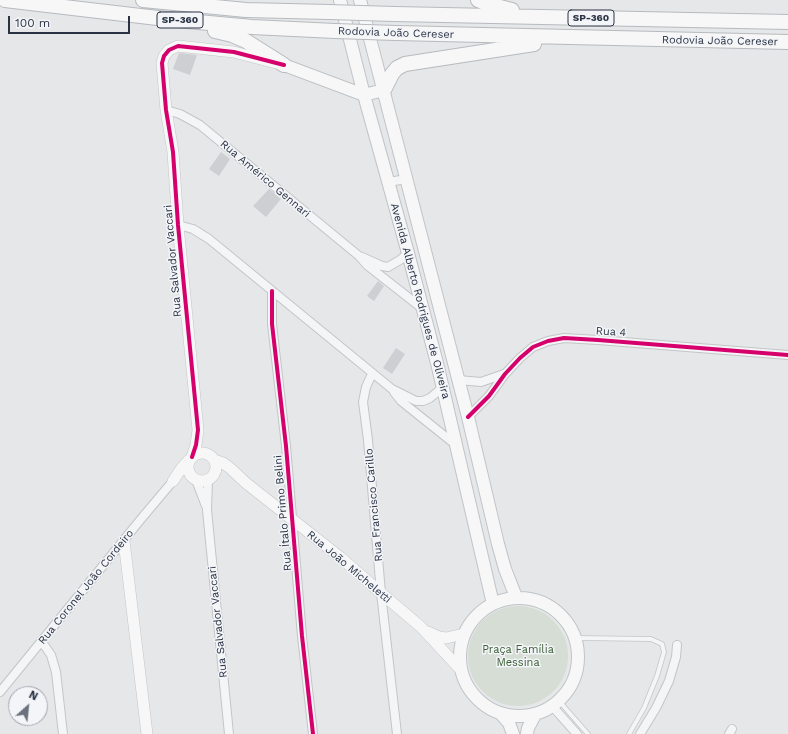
<!DOCTYPE html>
<meta charset="utf-8">
<style>
body{margin:0}
#map{position:relative;width:788px;height:734px;overflow:hidden;background:#e5e7e9;font-family:"Work Sans",sans-serif}
canvas{display:block}
.north{position:absolute;left:8px;top:686px;width:40px;height:40px;box-sizing:border-box;background:#f3f5f8;border:1px solid #a3a7b0;border-radius:50%;rotate:27deg;font-size:11px;font-weight:700;line-height:16px;text-align:center;color:#2a3344}
.north::after{content:'';display:block;margin:auto;width:14px;height:18px;background:#6b727e;clip-path:polygon(50% 0,100% 100%,50% 72%,0 100%)}
.scale{position:absolute;left:8px;top:16px;width:122px;height:18px;box-sizing:border-box;border:2px solid #2a3344;border-top:0;padding-left:5px;font-size:12px;line-height:14px;white-space:nowrap;color:#2a3344;-webkit-text-stroke:3px #f3f5f8;paint-order:stroke}
</style>
<div id="map">
<canvas width="788" height="734"></canvas>
<div class="north">N</div>
<div class="scale">100 m</div>
</div>
<script>
const g = document.querySelector('canvas').getContext('2d');
g.lineJoin = 'round';
function fillPath(path, color) {
  g.fillStyle = color;
  g.fill(path, 'evenodd');
}
function shape(rows) {
  const path = new Path2D();
  for (const r of rows) {
    if (r.length === 3) {
      path.moveTo(r[0] + r[2], r[1]);
      path.arc(r[0], r[1], r[2], 0, 2 * Math.PI);
      continue;
    }
    path.moveTo(r[0], r[1]);
    for (let i = 2; i < r.length; i += 2) path.lineTo(r[i], r[i + 1]);
  }
  return path;
}
function strokePath(path, color, width, dash) {
  g.strokeStyle = color;
  g.lineWidth = width;
  g.lineCap = dash ? 'butt' : 'round';
  g.setLineDash(dash || []);
  g.stroke(path);
}
function write(font, color, halo, rows, align = 'center') {
  g.font = font + ' "Work Sans",sans-serif';
  g.lineWidth = 3;
  g.setLineDash([]);
  g.textBaseline = 'middle';
  g.strokeStyle = halo;
  g.fillStyle = color;
  for (const [text, x, y, turn = 0] of rows) {
    g.save();
    g.translate(x, y);
    g.rotate((+turn || 0) * Math.PI / 180);
    g.textAlign = isNaN(turn) ? turn : align;
    if (halo) g.strokeText(text, 0, 0);
    g.fillText(text, 0, 0);
    g.restore();
  }
}
const green = shape([
 [518,656,50]
]);
const building = shape([
 [179,53,197,55,190,75,173,69],
 [221,152,230,159,219,176,209,169],
 [269,189,281,199,266,217,253,206],
 [378,281,384,286,374,301,367,296],
 [396,348,405,354,392,374,383,368]
]);
const lane = shape([
 [576,638,651,639,662,644,664,652,657,676,644,708,629,734],
 [559,701,588,734]
]);
const street = shape([
 [166,110,180,114,200,125,359,256,367,265,423,309],
 [388,182,407,179],
 [178,225,193,229,209,239,392,389,416,401,423,401,430,398,442,388],
 [362,257,382,266,388,267,400,260,408,253],
 [272,291,272,324,286,446,302,636,313,734],
 [372,374,366,387,363,402,368,440,381,593,397,734],
 [458,380,481,382,504,374],
 [394,392,401,401,456,445],
 [468,417,489,396,505,374,520,358,533,347,548,341,564,338,598,340,788,355],
 [196,480,206,506],
 [208,480,207,510,229,734],
 [42,642,51,655,56,672,63,734],
 [0,692,141,519,173,481],
 [553,707,577,734],
 [640,734,656,708,669,681,676,657,677,645],
 [729,734,732,729]
]);
const secondary = shape([
 [202,467,14],
 [192,457,196,445,198,430,178,225,173,152,166,110,162,63,164,56,169,50,178,46,234,52,276,63],
 [214,460,223,463,230,468,246,483,340,557,381,593,421,627,461,670],
 [173,481,181,469,189,460],
 [124,541,147,734],
 [428,632,439,637,446,638,464,634]
]);
const primary = shape([
 [340,0,364,95,408,253,437,363,493,604],
 [360,0,468,417,498,544,505,569,516,597],
 [284,65,364,95,384,90],
 [519,657,59],
 [501,714,509,723,513,734],
 [527,734,528,728,535,715]
]);
const highway = shape([
 [5,0,166,19,252,27,335,31],
 [143,0,246,10,329,12],
 [478,0,488,4,512,10],
 [394,14,788,22],
 [215,31,232,35,246,41,284,65],
 [396,33,788,42],
 [384,90,392,74,397,68,405,64,534,44]
]);
const highwayBridge = shape([
 [329,12,394,14],
 [335,31,396,33]
]);
const cycleway = shape([
 [272,291,272,324,286,446,302,636,313,734],
 [468,417,489,396,505,374,520,358,533,347,548,341,564,338,598,340,788,355],
 [192,457,196,445,198,430,178,225,173,152,166,110,162,63,164,56,169,50,178,46,234,52,284,65]
]);
const shields = [
 [591,18,46],
 [180,20,46]
];
const shieldNames = [
 ["SP-360",591,18],
 ["SP-360",180,20]
];
const streetNames = [
 ["Rodovia João Cereser",396,33,2],
 ["Rodovia João Cereser",720,41,1],
 ["Rua Américo Gennari",265,179,40],
 ["Rua Salvador Vaccari",173,261,-95],
 ["Avenida Alberto Rodrigues de Oliveira",420,301,75],
 ["Rua 4",611,332,4],
 ["Rua Francisco Carillo",374,505,-95],
 ["Rua Ítalo Primo Belini",283,513,-95],
 ["Rua João Micheletti",349,567,40],
 ["Rua Coronel João Cordeiro",86,587,-51],
 ["Rua Salvador Vaccari",218,622,-96]
];
const parkNames = [
 ["Praça Família",518,650],
 ["Messina",518,663]
];
fillPath(green, '#d5ddd5');
fillPath(building, '#cdcfd2');
strokePath(lane, '#c3c5c7', 5.5);
strokePath(street, '#c3c5c7', 10);
strokePath(secondary, '#c3c5c7', 12);
strokePath(primary, '#c1c4c7', 14);
strokePath(highway, '#b7babe', 16);
strokePath(lane, '#f4f5f6', 4);
strokePath(street, '#f4f5f6', 8);
strokePath(secondary, '#f7f7f8', 11);
strokePath(primary, '#f7f7f8', 12);
strokePath(highway, '#f7f7f8', 14);
strokePath(highwayBridge, '#b7babe', 16, []);
strokePath(highwayBridge, '#f7f7f8', 14);
strokePath(cycleway, '#d6006c', 4);
for (const [x, y, w] of shields) {
  const box = new Path2D();
  box.roundRect(x - w / 2, y - 8, w, 16, 3);
  g.fillStyle = '#f3f5f8';
  g.fill(box);
  strokePath(box, '#2a3344', 1);
}
write('bold 10px', '#2a3344', null, shieldNames);
write('11px', '#2a3344', '#f3f5f8', streetNames);
write('11px', '#3d6037', '#f3f5f8', parkNames);
</script>
